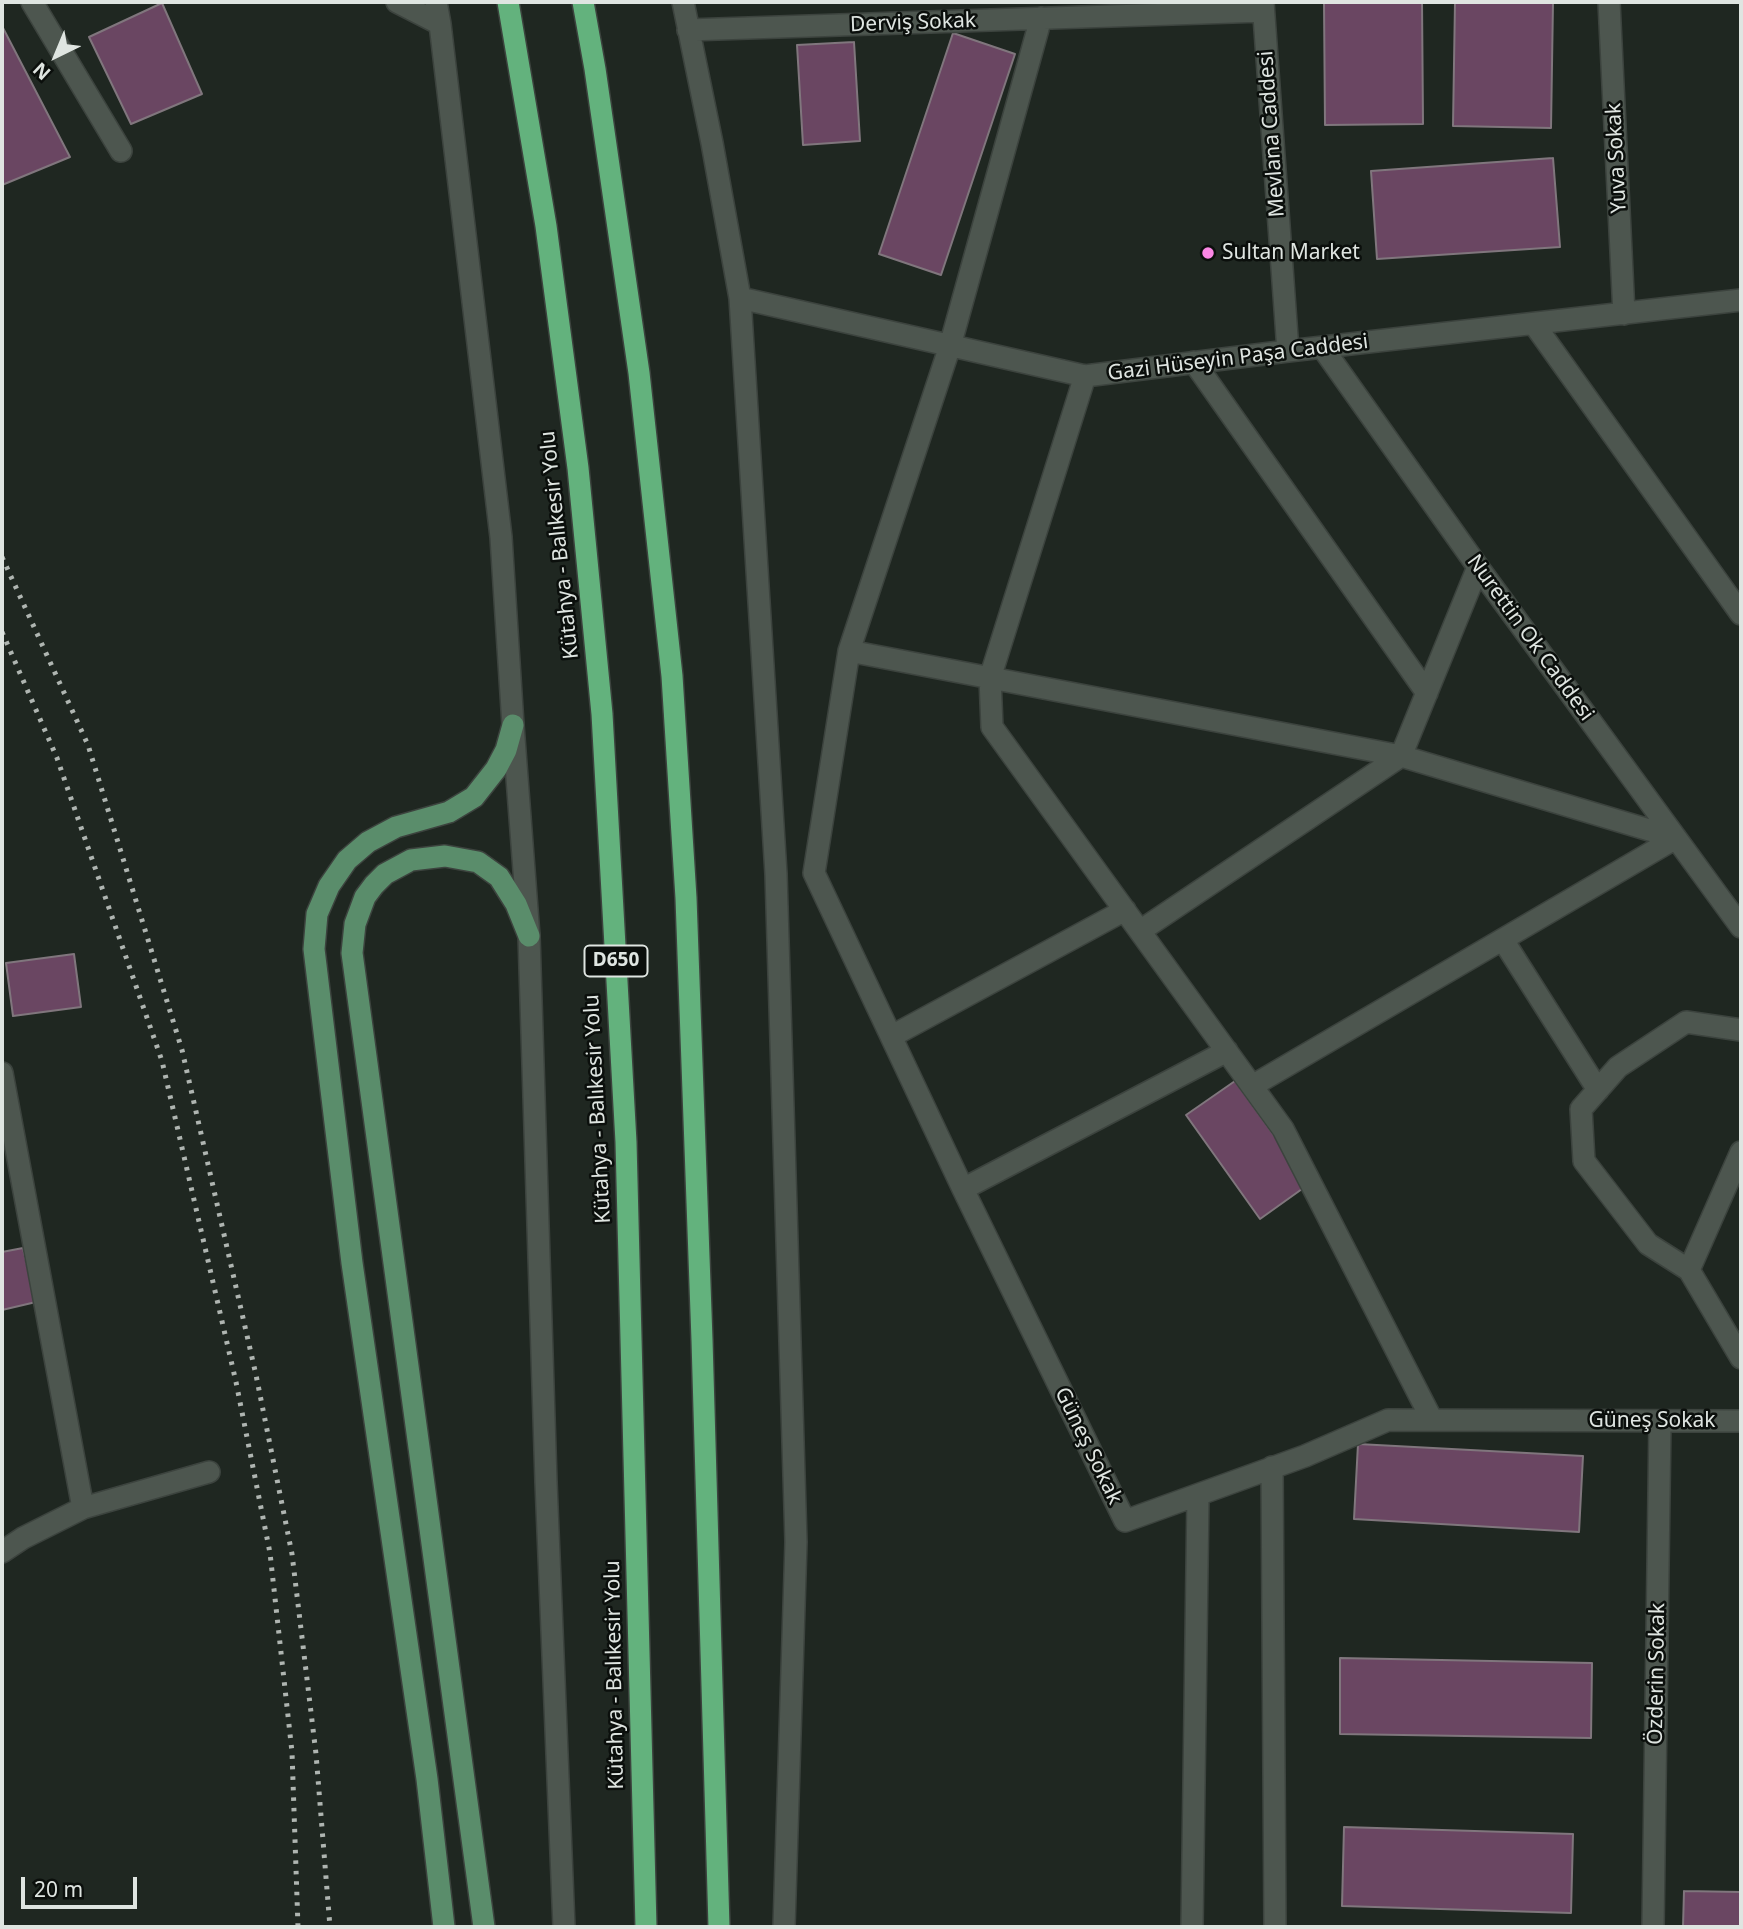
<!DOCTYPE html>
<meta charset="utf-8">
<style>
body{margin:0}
#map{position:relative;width:1743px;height:1929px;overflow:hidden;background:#1f2721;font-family:"Noto Sans",sans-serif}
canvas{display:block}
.frame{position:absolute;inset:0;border:4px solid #dfe5e1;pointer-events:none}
.north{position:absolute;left:21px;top:21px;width:70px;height:70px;-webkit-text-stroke:5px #0b0f0c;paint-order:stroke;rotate:223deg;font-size:19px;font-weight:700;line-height:28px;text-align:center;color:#dfe5e1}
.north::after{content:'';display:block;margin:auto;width:24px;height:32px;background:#dfe5e1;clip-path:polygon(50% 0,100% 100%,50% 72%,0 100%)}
.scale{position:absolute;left:21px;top:1877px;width:116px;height:32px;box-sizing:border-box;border:4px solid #dfe5e1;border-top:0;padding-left:9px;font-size:21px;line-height:24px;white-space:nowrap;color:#dfe5e1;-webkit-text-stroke:5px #0b0f0c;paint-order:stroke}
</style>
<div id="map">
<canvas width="1743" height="1929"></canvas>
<div class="frame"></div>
<div class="north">N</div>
<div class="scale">20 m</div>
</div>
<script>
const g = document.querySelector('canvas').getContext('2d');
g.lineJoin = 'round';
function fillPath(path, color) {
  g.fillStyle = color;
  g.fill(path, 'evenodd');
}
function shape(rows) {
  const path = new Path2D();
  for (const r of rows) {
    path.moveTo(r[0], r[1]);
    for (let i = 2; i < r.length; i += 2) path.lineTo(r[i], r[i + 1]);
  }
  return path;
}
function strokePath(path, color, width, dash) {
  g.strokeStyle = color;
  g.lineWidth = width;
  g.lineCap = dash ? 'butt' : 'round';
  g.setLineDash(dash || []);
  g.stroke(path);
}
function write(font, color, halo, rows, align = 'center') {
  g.font = font + ' "Noto Sans",sans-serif';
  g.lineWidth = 5;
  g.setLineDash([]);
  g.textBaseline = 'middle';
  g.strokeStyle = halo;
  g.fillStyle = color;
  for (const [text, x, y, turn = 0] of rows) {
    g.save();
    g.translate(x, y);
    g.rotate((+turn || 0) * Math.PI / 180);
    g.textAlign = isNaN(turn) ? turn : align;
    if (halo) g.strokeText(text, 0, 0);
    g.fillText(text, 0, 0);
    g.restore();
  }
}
const building = shape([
 [1324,2,1422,2,1423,124,1325,125,1324,2],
 [1455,2,1553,2,1551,128,1453,126,1455,2],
 [162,3,202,94,131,124,89,37,162,3],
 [2,26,70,157,2,185,2,26],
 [953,33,1015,54,941,275,879,254,953,33],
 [854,42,860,141,803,145,797,45,854,42],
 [1553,158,1560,247,1377,259,1371,171,1553,158],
 [74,954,81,1007,13,1016,6,963,74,954],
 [1235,1081,1309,1184,1260,1219,1186,1115,1235,1081],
 [23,1248,36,1302,2,1310,2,1252,23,1248],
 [1358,1444,1583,1456,1579,1532,1354,1519,1358,1444],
 [1340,1658,1592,1663,1591,1738,1340,1734,1340,1658],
 [1344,1827,1573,1834,1571,1913,1342,1906,1344,1827],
 [1684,1891,1741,1892,1741,1927,1683,1927,1684,1891]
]);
const minor = shape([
 [32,2,121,151],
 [397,2,440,24],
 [436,2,440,24,501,537,513,725,529,936,546,1482,564,1927],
 [683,2,712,143,740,298,776,874,796,1542,784,1927],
 [1263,2,1288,351],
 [1609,2,1624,314],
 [1041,18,950,346,849,651,814,873,963,1189,1125,1521,1305,1456,1388,1420,1741,1421],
 [688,30,1263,11],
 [740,298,1085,376,1288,351,1741,300],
 [1534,324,1741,614],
 [1322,347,1478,567,1741,927],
 [1194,362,1427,693],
 [1085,376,990,678,992,727,1283,1129,1432,1420],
 [849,651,1401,756,1676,838],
 [1140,931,1401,756,1478,567],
 [1503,940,1598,1090],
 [892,1036,1125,910],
 [2,1073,83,1508],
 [1252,1086,1676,838],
 [1741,1152,1689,1270,1741,1358],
 [963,1189,1227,1051],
 [1689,1270,1648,1244,1584,1161,1581,1109,1618,1067,1686,1022,1741,1030],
 [1272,1467,1275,1927],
 [2,1552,23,1538,83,1508,209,1472],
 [1192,1927,1198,1495],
 [1653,1927,1660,1421]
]);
const major = shape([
 [444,1927,427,1779,352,1263,314,949,317,914,329,886,347,860,368,842,396,827,449,812,474,797,496,769,506,750,513,725],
 [484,1927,352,953,355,924,365,897,374,885,385,874,411,860,445,856,478,862,499,877,516,904,529,936]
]);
const highway = shape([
 [508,2,546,226,578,468,602,714,626,1142,646,1927],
 [583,2,595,69,639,373,672,676,686,898,702,1340,719,1927]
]);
const rail = shape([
 [2,557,88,745,182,1050,256,1375,292,1554,316,1754,330,1927],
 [2,632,57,758,162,1061,236,1382,270,1553,292,1752,298,1927]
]);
const markers = [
 [1208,253,7,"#fb87e5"]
];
const shields = [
 [616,961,63]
];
const shieldNames = [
 ["D650",616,961]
];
const streetNames = [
 ["Derviş Sokak",913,23,-2],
 ["Mevlana Caddesi",1272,134,-94],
 ["Yuva Sokak",1617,158,-93],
 ["Gazi Hüseyin Paşa Caddesi",1238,358,-7],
 ["Kütahya - Balıkesir Yolu",560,545,-96],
 ["Nurettin Ok Caddesi",1530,638,54],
 ["Kütahya - Balıkesir Yolu",598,1109,-93],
 ["Güneş Sokak",1652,1421],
 ["Güneş Sokak",1088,1446,64],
 ["Özderin Sokak",1657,1674,-89],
 ["Kütahya - Balıkesir Yolu",615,1675,-91]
];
const poiNames = [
 ["Sultan Market",1222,253]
];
fillPath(building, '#6a4662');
strokePath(building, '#80767d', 2);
strokePath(minor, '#3c433e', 24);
strokePath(major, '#3c433e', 24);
strokePath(highway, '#3c433e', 24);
strokePath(minor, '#4d564f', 21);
strokePath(major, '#5a8d6b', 21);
strokePath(highway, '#63b27d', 21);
strokePath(rail, '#afb5b1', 5, [3.5, 7]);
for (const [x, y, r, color] of markers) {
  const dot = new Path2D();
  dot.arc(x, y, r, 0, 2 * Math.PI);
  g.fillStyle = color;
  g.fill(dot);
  strokePath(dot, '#0b0f0c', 2.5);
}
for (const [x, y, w] of shields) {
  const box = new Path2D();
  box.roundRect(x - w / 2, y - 15.5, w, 31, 5);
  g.fillStyle = '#0b0f0c';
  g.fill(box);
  strokePath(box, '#dfe5e1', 2);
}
write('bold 19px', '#dfe5e1', null, shieldNames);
write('21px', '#dfe5e1', '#0b0f0c', streetNames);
write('21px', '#dfe5e1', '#0b0f0c', poiNames, 'left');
</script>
